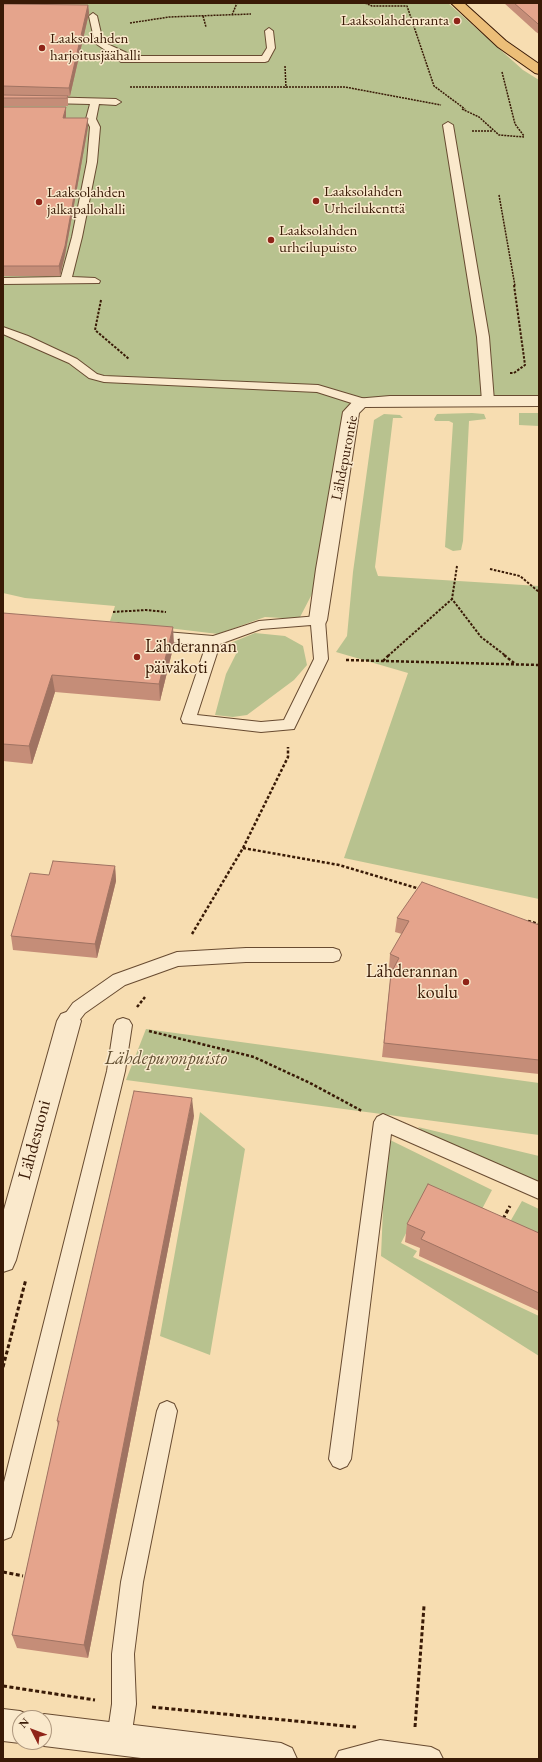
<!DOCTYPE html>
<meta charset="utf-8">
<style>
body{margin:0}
#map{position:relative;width:542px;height:1762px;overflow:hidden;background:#f7ddb1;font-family:"EB Garamond",serif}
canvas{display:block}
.frame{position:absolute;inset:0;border:4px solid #391a06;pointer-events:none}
.north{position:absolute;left:12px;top:1710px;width:40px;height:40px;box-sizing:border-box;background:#fae9cc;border:1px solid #ad967d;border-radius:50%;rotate:312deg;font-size:11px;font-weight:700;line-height:16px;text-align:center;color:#391a06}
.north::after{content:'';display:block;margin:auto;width:14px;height:18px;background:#8f2418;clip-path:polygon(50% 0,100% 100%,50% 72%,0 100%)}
</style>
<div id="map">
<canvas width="542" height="1762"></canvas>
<div class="frame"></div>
<div class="north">N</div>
</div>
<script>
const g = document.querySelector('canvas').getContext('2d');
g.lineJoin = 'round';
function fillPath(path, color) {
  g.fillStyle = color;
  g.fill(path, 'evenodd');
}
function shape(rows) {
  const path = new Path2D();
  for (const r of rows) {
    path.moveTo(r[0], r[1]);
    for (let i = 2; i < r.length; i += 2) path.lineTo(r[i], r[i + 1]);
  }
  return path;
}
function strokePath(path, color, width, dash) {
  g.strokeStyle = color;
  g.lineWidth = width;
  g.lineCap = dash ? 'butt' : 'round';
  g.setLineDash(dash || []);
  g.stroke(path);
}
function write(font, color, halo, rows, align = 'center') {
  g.font = font + ' "EB Garamond",serif';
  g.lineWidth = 3;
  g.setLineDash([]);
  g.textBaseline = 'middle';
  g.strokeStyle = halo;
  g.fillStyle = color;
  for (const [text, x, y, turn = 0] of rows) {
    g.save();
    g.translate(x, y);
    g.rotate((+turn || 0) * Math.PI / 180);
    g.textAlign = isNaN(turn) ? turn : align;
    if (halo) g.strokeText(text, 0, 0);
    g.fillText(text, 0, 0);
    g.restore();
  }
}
const green = shape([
 [3,3,448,3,523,70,539,80,539,401,361,403,325,569,299,619,265,617,218,634,110,621,115,606,25,598,3,593],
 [472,413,484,414,486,419,469,421,463,541,461,550,453,551,445,547,453,423,449,421,435,421,434,419,437,414],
 [519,413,539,413,539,426,519,425],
 [384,414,400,415,403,418,393,418,375,567,378,576,539,586,539,899,344,858,408,673,336,652,347,636,353,572,374,420],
 [255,633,285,636,303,646,307,665,294,680,247,715,233,717,215,715,226,674,236,654,228,644],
 [146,1029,539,1083,539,1135,126,1080],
 [200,1112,245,1149,210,1355,160,1336],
 [418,1127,539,1156,539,1185,432,1139],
 [386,1138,492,1190,482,1209,443,1190,436,1203,424,1198,401,1243,417,1251,413,1257,539,1316,539,1356,381,1256],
 [522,1201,539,1209,539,1249,507,1227]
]);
const pathFar3 = shape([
 [365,3,372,6,407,6,434,86,465,109],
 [232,15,237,3],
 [203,16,206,27],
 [130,23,169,17,251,14],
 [285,66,286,88],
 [502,72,515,124,524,136],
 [130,87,345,87,441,105],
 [462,109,479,117,499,135,524,137],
 [472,131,493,131],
 [499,195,515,286]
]);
const pathFar2 = shape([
 [101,300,95,330,129,359],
 [510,373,514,373,525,365,514,285],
 [457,566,452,599,481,637,506,656],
 [490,569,520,576,539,592],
 [113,612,146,610,166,612],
 [388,656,452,599]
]);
const pathFar1 = shape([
 [504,655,514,663],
 [346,660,539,665],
 [383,661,389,655],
 [243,848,339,865,420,889],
 [528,921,539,924],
 [192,934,243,848,288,757,288,747],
 [137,1007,145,997],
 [149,1031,254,1057,310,1083,362,1111]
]);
const path = shape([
 [503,1219,510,1206],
 [3,1367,26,1279],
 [3,1572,23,1576],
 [3,1686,95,1700],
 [152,1707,356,1727],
 [415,1727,424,1606]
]);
const service = shape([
 [93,13,97,16,103,42,127,53,127,56,262,56,267,48,265,31,269,28,273,31,275,48,268,61,265,62,121,62,117,59,120,57,108,52,95,43,89,16,93,13],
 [3,96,116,99,121,102,116,105,99,104,96,119,100,127,97,162,82,237,72,277,95,278,100,281,99,283,3,284,3,278,61,277,72,237,87,162,90,127,86,119,90,104,3,102,3,96],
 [448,122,453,125,489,337,494,401,488,405,482,401,477,337,443,125,448,122],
 [3,327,28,336,77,359,97,374,104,376,318,385,365,399,367,402,361,406,317,392,104,382,89,378,69,363,3,334,3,327],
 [318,616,323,617,325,620,328,659,294,729,261,732,183,723,181,719,206,645,154,641,149,639,147,636,149,633,154,631,213,636,259,621,318,616],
 [311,625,314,659,284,720,261,722,197,715,220,644,261,629,311,625],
 [246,948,333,948,339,950,341,955,339,960,333,962,246,962,178,966,125,985,85,1013,75,1026,69,1028,63,1026,60,1021,73,1003,113,975,177,952,246,948],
 [123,1018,129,1020,132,1025,125,1071,14,1529,11,1537,3,1540,3,1486,107,1071,114,1025,117,1020,123,1018],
 [383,1114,539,1182,539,1199,391,1134,351,1459,347,1466,340,1469,333,1466,329,1459,374,1122,377,1117,383,1114],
 [167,1401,174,1404,177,1411,143,1582,134,1654,136,1704,131,1738,127,1746,119,1750,111,1746,107,1738,112,1704,112,1654,121,1582,157,1411,160,1404,167,1401],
 [380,1740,431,1747,439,1751,443,1759,335,1759,339,1751,380,1740]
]);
const minor = shape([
 [390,396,539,396,539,406,365,407,359,413,327,620,325,624,318,626,311,624,309,620,316,569,343,412,355,399,390,396],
 [69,1011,77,1014,81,1021,16,1260,12,1269,3,1272,3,1213,57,1021,61,1014,69,1011],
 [3,1709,20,1711,31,1716,32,1718,20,1718,20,1742,23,1742,20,1743,3,1741,3,1709],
 [44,1714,281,1743,292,1748,297,1759,149,1759,44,1746,34,1742,44,1742,44,1718,34,1718,44,1714]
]);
const primary = shape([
 [451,3,464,3,506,41,539,64,539,74,535,73,498,47,451,3]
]);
const wall = shape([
 [504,3,539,3,539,34,536,32],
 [3,4,88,5,89,13,70,96,68,96,68,106,3,106],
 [3,107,66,107,66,118,88,118,88,127,65,255,60,276,3,276],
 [3,613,174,644,160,701,55,692,32,764,3,761],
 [115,866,116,881,97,958,13,950,11,936,49,875],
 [397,918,539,925,539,1074,382,1057,391,973,393,970,389,968,390,954,402,934,395,932],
 [194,1116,88,1658,17,1648,12,1635,58,1426,57,1421],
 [407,1224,539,1233,539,1311,419,1256,420,1248,405,1242]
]);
const shadedWall = shape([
 [88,5,89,13,70,96,69,88],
 [66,107,66,116,64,127,63,118],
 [88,118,88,127,65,255,60,276,59,266],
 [173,627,174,644,160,701,159,684],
 [52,675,55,692,32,764,29,746],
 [115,866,116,881,97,958,95,944],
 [192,1098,194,1116,88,1658,84,1645]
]);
const building = shape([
 [514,3,539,3,539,25,537,23,514,3],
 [3,4,88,5,69,88,3,86,3,4],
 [3,95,68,96,67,98,3,98,3,95],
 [3,107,66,107,63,118,88,118,65,246,59,266,3,266,3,107],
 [3,613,173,627,159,684,52,675,29,746,3,744,3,613],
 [53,861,115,866,95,944,11,936,30,873,49,875,53,861],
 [422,882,539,925,539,1060,384,1043,391,973,399,958,390,954,409,921,397,918,422,882],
 [134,1091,192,1098,84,1645,12,1635,59,1421,57,1421,134,1091],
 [428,1184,539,1233,539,1293,421,1239,425,1232,407,1224,428,1184]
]);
const markers = [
 [457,21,4,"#8f2418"],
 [42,48,4,"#8f2418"],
 [316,201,4,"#8f2418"],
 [39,202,4,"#8f2418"],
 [271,240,4,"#8f2418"],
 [137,657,4,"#8f2418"],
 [466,982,4,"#8f2418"]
];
const farPoinames = [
 ["Laaksolahdenranta",449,21,"right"],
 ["Laaksolahden",50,39],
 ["harjoitusjäähalli",50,56],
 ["Laaksolahden",324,192],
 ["Urheilukenttä",324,209],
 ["Laaksolahden",47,193],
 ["jalkapallohalli",47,210],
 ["Laaksolahden",279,231],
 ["urheilupuisto",279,248]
];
const farStreetnames = [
 ["Lähdepurontie",345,458,-79]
];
const poiNames = [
 ["Lähderannan",145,647],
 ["päiväkoti",145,668],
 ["Lähderannan",458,972,"right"],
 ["koulu",458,993,"right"]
];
const parkNames = [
 ["Lähdepuronpuisto",166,1059]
];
const streetNames = [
 ["Lähdesuoni",35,1140,-75]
];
fillPath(green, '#b8c28f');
strokePath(service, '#684b31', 2);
strokePath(minor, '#684b31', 2);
strokePath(primary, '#391a06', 2);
strokePath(pathFar3, '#391a06', 1.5, [2, 1]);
strokePath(pathFar2, '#391a06', 2, [2.5, 1.5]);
strokePath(pathFar1, '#391a06', 2.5, [3, 2]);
strokePath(path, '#391a06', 3, [4, 2.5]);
fillPath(service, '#fae9cc');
fillPath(minor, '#fae9cc');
fillPath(primary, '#ecbe78');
fillPath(wall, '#c58d78');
fillPath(shadedWall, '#a07362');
fillPath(building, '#e5a48c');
strokePath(building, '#a07362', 1);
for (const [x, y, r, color] of markers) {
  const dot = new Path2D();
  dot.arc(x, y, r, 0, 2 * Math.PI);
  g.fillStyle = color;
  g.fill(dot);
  strokePath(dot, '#fae9cc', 1.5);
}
write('15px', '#391a06', '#fae9cc', farPoinames, 'left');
write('15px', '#391a06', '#fae9cc', farStreetnames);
write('18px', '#391a06', '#fae9cc', poiNames, 'left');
write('italic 18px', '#5f4c2f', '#fae9cc', parkNames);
write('18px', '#391a06', '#fae9cc', streetNames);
</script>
